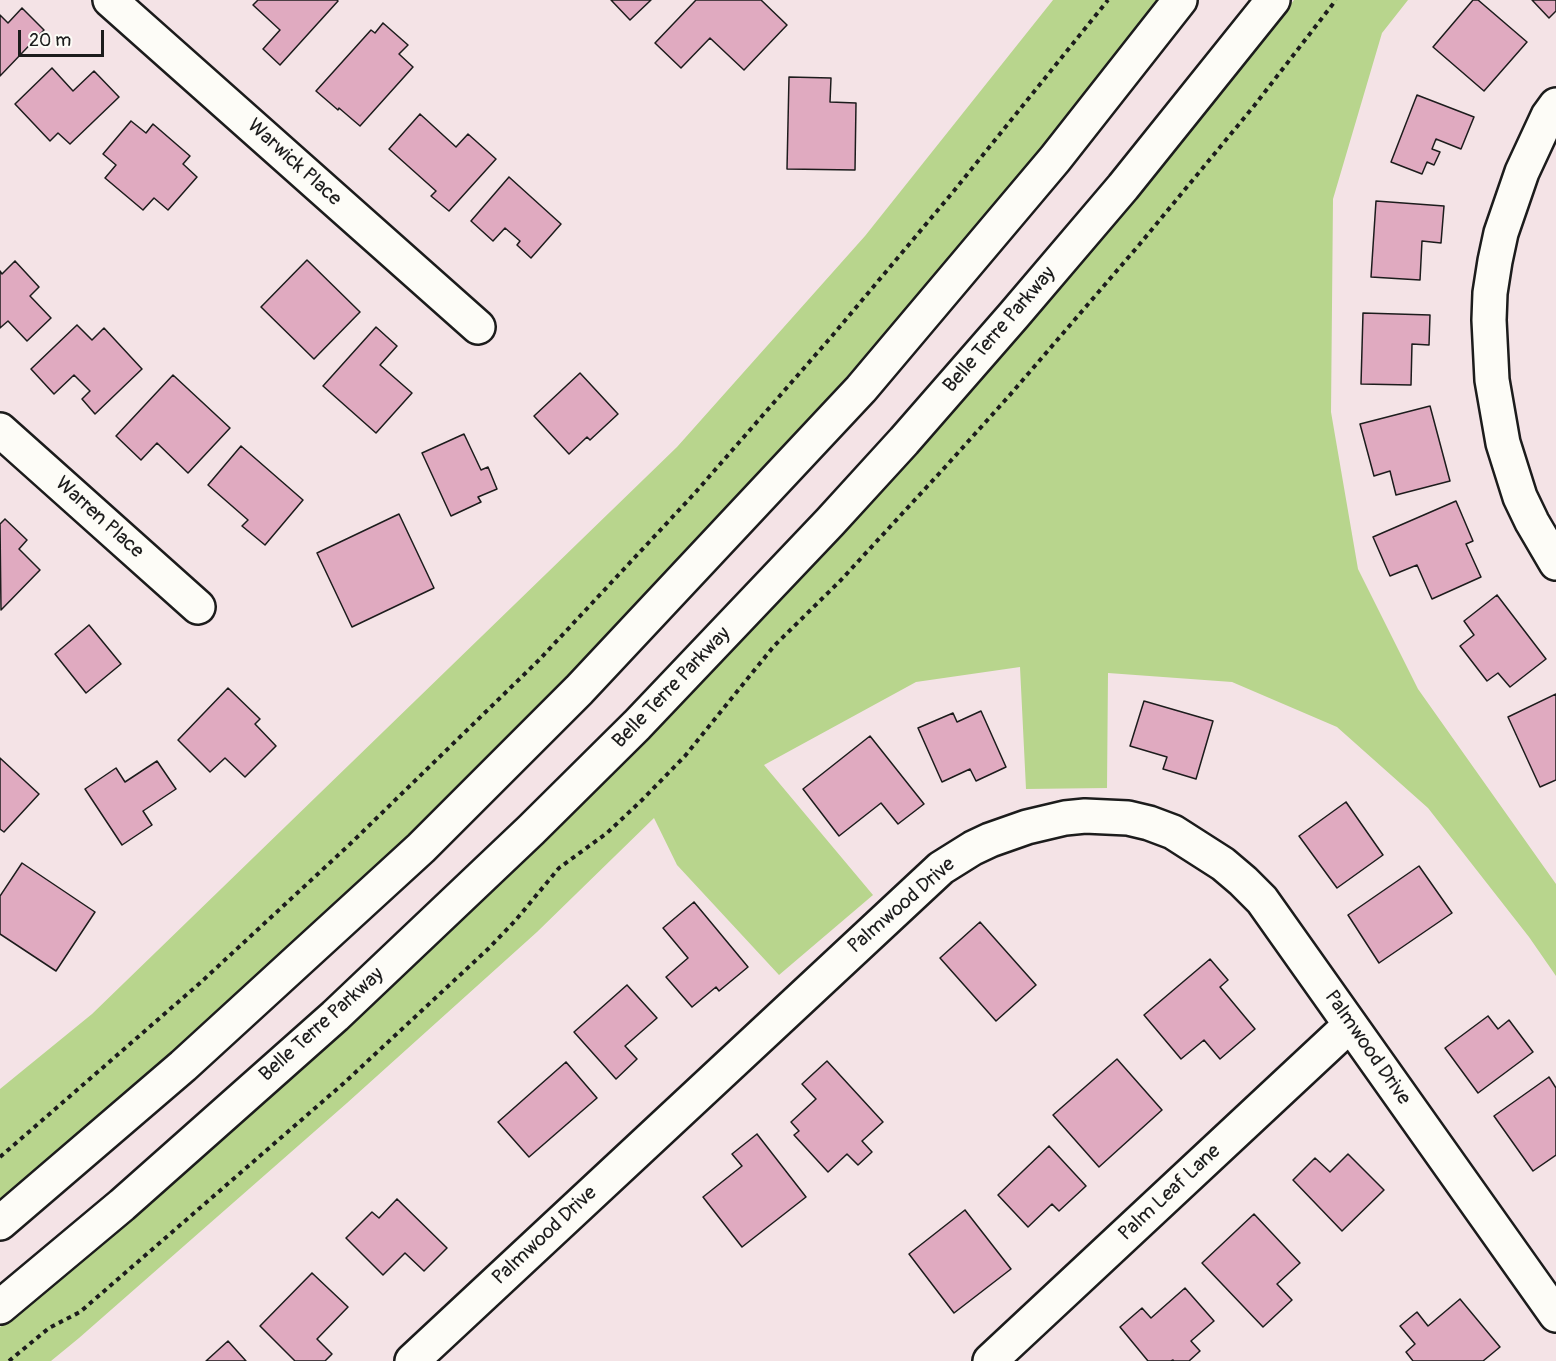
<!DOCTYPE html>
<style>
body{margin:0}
#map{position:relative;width:1556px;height:1361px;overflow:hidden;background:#f4e3e6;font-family:Pangolin,sans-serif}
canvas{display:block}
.scale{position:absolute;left:18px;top:30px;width:86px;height:27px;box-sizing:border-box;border:3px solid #1c1c1c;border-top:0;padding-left:8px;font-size:18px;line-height:21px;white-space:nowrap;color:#1c1c1c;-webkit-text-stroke:4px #fdfcf7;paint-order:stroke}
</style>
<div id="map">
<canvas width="1556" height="1361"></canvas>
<div class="scale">20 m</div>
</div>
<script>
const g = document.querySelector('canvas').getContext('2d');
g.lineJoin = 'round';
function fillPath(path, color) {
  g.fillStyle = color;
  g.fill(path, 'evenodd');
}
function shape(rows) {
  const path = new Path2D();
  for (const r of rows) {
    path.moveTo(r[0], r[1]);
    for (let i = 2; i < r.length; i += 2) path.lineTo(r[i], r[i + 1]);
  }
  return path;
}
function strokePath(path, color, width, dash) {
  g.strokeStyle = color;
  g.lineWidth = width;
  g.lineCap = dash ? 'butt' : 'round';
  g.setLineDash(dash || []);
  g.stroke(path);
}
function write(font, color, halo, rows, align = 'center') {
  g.font = font + ' Pangolin,sans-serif';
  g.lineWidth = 6;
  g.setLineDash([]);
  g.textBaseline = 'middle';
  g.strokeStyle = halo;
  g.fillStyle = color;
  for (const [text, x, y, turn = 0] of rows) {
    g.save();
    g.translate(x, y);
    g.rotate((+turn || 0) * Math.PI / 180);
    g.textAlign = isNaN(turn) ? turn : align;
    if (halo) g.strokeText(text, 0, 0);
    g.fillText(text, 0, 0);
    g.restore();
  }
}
const green = shape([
 [1053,0,1161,0,1118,56,1029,165,938,272,767,468,646,597,466,779,365,878,182,1045,66,1146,0,1201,0,1089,92,1014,677,447,865,236],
 [1294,0,1408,0,1382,33,1333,199,1331,412,1358,569,1418,689,1556,884,1556,976,1529,937,1428,808,1337,727,1232,682,1108,673,1107,788,1026,789,1020,667,916,682,764,765,873,895,779,975,677,865,654,818,537,932,347,1103,79,1338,51,1361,0,1361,0,1327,152,1200,1032,318,1184,140]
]);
const building = shape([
 [258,0,337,0,338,1,280,65,263,49,280,30,253,5,258,0],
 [611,0,651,0,630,20,611,0],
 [696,0,761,0,787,25,744,70,710,38,681,68,655,43,696,0],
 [1473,0,1478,0,1527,42,1484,91,1433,47,1473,0],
 [1532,0,1556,0,1556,11,1549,18,1532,0],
 [22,8,44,30,0,76,0,15,8,23,22,8],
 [383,23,408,45,399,54,413,67,360,126,339,108,338,110,316,91,371,30,375,33,383,23],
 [52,68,73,91,94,71,119,97,70,144,58,133,50,141,15,104,52,68],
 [789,77,831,78,830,102,856,103,855,170,787,169,789,77],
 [1417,95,1474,117,1461,149,1436,139,1432,149,1440,152,1434,165,1427,162,1422,174,1391,162,1417,95],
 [420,114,456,147,468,134,496,159,449,211,431,196,436,191,389,149,420,114],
 [131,121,146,133,153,124,190,156,183,164,197,177,168,210,154,198,143,210,105,178,116,165,103,154,131,121],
 [509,177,561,224,531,258,517,245,520,241,505,228,493,241,471,221,509,177],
 [1376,201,1444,206,1441,243,1422,241,1420,280,1371,277,1376,201],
 [307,260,360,312,314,359,261,307,307,260],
 [15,261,39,287,30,296,51,318,27,341,8,321,0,328,0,271,2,274,15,261],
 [1363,313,1430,315,1429,345,1412,344,1411,385,1361,384,1363,313],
 [77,325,92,340,104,328,142,369,95,414,82,399,90,391,74,375,54,394,31,369,77,325],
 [376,327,397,346,380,365,412,393,376,433,323,386,376,327],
 [580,373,618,414,590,440,587,437,569,454,534,416,580,373],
 [173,375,230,428,188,473,157,443,141,460,116,436,173,375],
 [1430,406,1450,481,1396,495,1390,471,1374,476,1360,424,1430,406],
 [464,434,481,470,488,467,497,489,478,497,481,502,451,516,422,453,464,434],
 [241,446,303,500,265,545,242,526,248,520,208,485,241,446],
 [1456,501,1473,541,1466,544,1481,577,1432,599,1417,565,1390,576,1373,537,1456,501],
 [399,514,434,588,352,627,317,553,399,514],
 [5,519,27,540,19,549,40,570,1,610,0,524,5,519],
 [1497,595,1546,659,1510,687,1498,673,1487,681,1460,646,1474,635,1464,621,1497,595],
 [89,625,121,664,86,693,55,654,89,625],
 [228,688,260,719,255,724,276,746,245,777,225,758,210,772,178,740,228,688],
 [1556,694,1556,780,1540,787,1508,717,1556,694],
 [1144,701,1213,721,1196,779,1163,769,1167,757,1130,746,1144,701],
 [981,711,1006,767,976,781,970,769,942,782,918,728,953,713,957,722,981,711],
 [870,736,924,804,898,824,881,803,839,836,803,789,870,736],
 [0,758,39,794,4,832,0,829,0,758],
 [157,761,176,789,143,811,152,825,122,845,85,789,116,768,125,782,157,761],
 [1346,802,1383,855,1337,888,1299,836,1346,802],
 [22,863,95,912,56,971,0,934,0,896,22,863],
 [1419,866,1452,913,1379,963,1348,915,1419,866],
 [694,902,748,967,719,991,716,987,692,1007,666,977,688,958,663,928,694,902],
 [980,922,1036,985,996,1021,940,958,980,922],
 [1210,959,1228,980,1220,987,1255,1029,1220,1059,1204,1040,1181,1059,1144,1015,1210,959],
 [627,985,657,1018,625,1046,637,1059,616,1079,574,1032,627,985],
 [1488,1016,1498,1029,1509,1020,1533,1052,1478,1093,1445,1048,1488,1016],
 [1117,1059,1162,1110,1099,1167,1053,1115,1117,1059],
 [827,1061,883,1122,862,1141,872,1152,858,1165,847,1154,828,1172,794,1135,799,1131,791,1122,816,1099,802,1084,827,1061],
 [566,1062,597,1098,529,1157,498,1122,566,1062],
 [1549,1077,1556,1088,1556,1155,1533,1171,1494,1116,1549,1077],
 [757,1134,806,1197,742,1247,703,1197,742,1166,732,1154,757,1134],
 [1049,1146,1086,1186,1059,1211,1052,1204,1028,1227,998,1195,1049,1146],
 [1348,1154,1384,1190,1342,1231,1293,1180,1315,1158,1330,1172,1348,1154],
 [397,1199,447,1248,424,1271,405,1253,383,1275,346,1238,372,1212,379,1218,397,1199],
 [965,1210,1011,1269,954,1313,909,1254,965,1210],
 [1254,1214,1300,1263,1277,1284,1292,1300,1263,1327,1202,1263,1254,1214],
 [312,1273,348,1307,317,1339,332,1354,325,1361,295,1361,260,1326,312,1273],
 [1185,1288,1214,1321,1191,1341,1200,1351,1189,1361,1174,1361,1173,1360,1171,1361,1148,1361,1120,1327,1142,1308,1151,1318,1185,1288],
 [1460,1299,1500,1347,1483,1361,1413,1361,1406,1352,1415,1344,1400,1326,1417,1312,1428,1326,1460,1299],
 [228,1341,246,1361,206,1361,228,1341]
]);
const path = shape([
 [0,1157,200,983,348,846,539,660,694,494,832,336,953,192,1108,0],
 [9,1361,49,1328,80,1312,344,1083,488,949,515,921,559,868,607,833,642,800,685,756,774,646,841,580,947,465,1009,396,1139,245,1254,106,1336,0]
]);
const street = shape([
 [110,0,478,327],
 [1556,105,1548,116,1522,172,1501,233,1495,261,1490,293,1489,320,1492,380,1503,443,1520,497,1532,522,1556,563],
 [0,430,198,607],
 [412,1361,941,868,973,848,990,840,1027,827,1065,818,1085,816,1128,818,1149,823,1173,832,1223,864,1243,881,1262,900,1556,1315],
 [990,1361,1350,1025]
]);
const secondary = shape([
 [0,1223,183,1066,421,848,579,690,861,389,1055,159,1180,0],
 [0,1307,122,1205,335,1016,531,830,637,725,830,522,904,441,1014,315,1123,187,1273,0]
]);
const streetNames = [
 ["Warwick Place",294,163,42],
 ["Belle Terre Parkway",1000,330,-49],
 ["Warren Place",99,518,42],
 ["Belle Terre Parkway",672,688,-46],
 ["Palmwood Drive",902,906,-41],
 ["Belle Terre Parkway",322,1025,-42],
 ["Palmwood Drive",1367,1048,55],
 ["Palm Leaf Lane",1170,1193,-43],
 ["Palmwood Drive",545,1236,-43]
];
fillPath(green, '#b8d58d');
fillPath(building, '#e0aac0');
strokePath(building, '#1c1c1c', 1.5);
strokePath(street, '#1c1c1c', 38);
strokePath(secondary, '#1c1c1c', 38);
strokePath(path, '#1c1c1c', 4, [4.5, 4.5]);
strokePath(street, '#fdfcf7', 33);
strokePath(secondary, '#fdfcf7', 33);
write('20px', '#1c1c1c', '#fdfcf7', streetNames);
</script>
